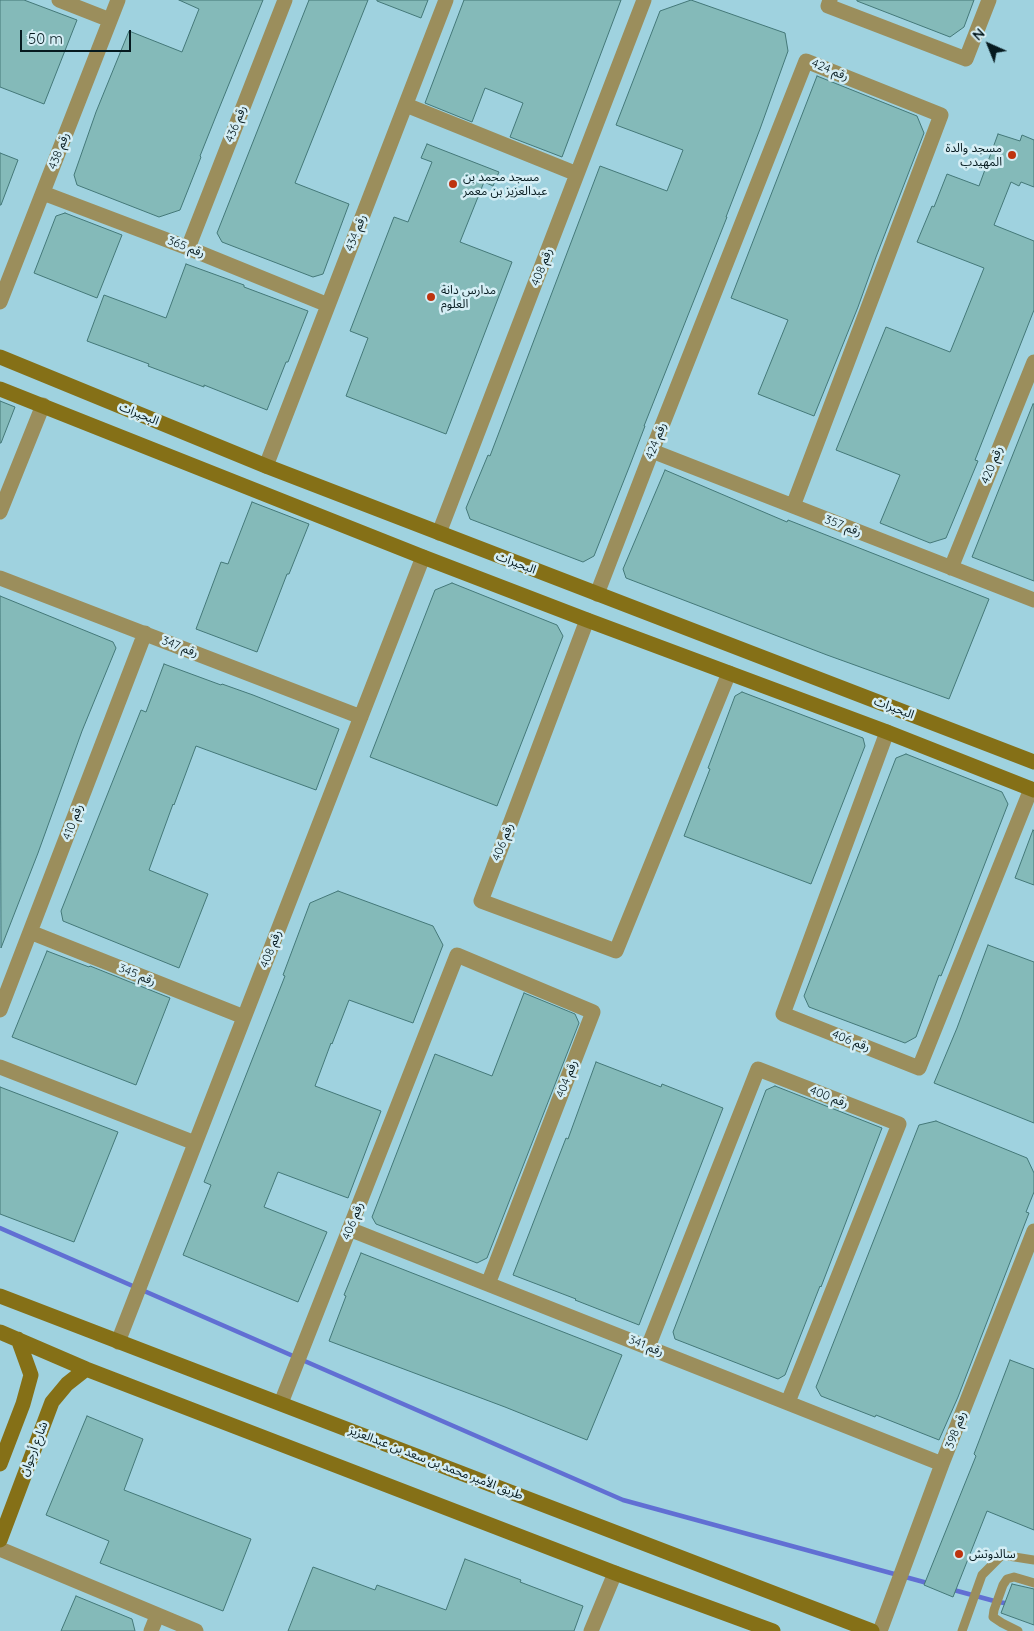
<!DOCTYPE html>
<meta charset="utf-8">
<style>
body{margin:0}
#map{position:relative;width:1034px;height:1631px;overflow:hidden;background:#9fd2df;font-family:Quicksand,sans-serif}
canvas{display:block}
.north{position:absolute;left:964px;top:20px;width:50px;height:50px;-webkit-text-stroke:4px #d5eef5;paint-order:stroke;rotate:316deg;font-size:14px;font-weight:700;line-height:20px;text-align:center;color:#061a1f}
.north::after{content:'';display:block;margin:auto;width:18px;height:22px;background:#061a1f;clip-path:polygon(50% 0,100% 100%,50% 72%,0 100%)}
.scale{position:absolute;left:20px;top:30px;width:111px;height:22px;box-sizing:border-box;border:2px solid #061a1f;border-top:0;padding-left:6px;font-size:15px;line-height:18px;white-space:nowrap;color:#061a1f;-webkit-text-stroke:4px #d5eef5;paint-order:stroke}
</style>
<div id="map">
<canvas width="1034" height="1631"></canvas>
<div class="north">N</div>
<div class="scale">50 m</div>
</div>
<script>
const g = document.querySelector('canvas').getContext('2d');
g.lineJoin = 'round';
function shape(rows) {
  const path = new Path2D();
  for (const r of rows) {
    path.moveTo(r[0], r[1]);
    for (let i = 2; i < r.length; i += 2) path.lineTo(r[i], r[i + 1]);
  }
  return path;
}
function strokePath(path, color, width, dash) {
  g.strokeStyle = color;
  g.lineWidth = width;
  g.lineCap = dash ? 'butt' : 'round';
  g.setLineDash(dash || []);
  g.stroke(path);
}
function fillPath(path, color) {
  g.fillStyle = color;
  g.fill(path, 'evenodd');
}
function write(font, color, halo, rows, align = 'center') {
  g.font = font + ' Quicksand,"Noto Sans Arabic",sans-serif';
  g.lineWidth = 5;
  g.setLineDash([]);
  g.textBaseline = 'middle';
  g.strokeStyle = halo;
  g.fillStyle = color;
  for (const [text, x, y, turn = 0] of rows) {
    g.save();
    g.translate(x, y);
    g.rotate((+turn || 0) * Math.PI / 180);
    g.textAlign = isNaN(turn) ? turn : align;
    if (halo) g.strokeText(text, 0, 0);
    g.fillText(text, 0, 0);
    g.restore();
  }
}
const stream = shape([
 [0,1228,623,1500,931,1584],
 [950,1589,998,1602,1011,1604]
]);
const building = shape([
 [0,0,24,0,77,20,44,104,0,87,0,0],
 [179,0,263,0,216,116,200,156,201,157,180,210,159,217,77,185,74,175,96,112,129,31,182,52,199,9,179,0],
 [309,0,368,0,295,183,349,204,323,274,313,277,222,242,217,233,309,0],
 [377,0,428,0,421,18,377,1,377,0],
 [464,0,621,0,562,157,510,137,523,103,485,88,472,122,425,103,464,0],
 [691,0,785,33,788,51,760,129,726,217,727,217,644,426,645,426,630,465,594,556,583,562,470,519,466,508,488,455,490,456,506,414,600,166,667,191,683,150,616,125,660,11,691,0],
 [857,0,974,0,964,27,950,37,857,1,857,0],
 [817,76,917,116,924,133,876,257,858,307,814,416,758,394,788,320,731,298,817,76],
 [998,134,1020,141,1022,135,1034,140,1034,187,1021,182,1019,186,1011,182,994,225,1034,241,1034,310,975,460,978,461,946,538,930,543,880,523,900,475,836,450,886,327,950,352,951,350,984,268,917,242,932,206,934,207,947,174,979,186,998,134],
 [427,144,499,172,493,186,484,182,460,242,512,262,446,434,346,396,368,338,350,331,394,217,408,222,432,162,421,158,427,144],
 [0,153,18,160,1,205,0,205,0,153],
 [65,213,122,235,97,298,34,273,56,216,65,213],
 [186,264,244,285,244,287,308,311,288,362,286,362,267,410,204,385,204,387,148,366,149,364,87,341,104,295,166,318,186,264],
 [0,401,15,407,1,443,0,443,0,401],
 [1033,404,1034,404,1034,581,972,557,1033,404],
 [665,470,787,522,788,520,989,599,949,699,827,655,626,578,623,569,665,470],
 [252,502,309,524,289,574,287,574,257,652,196,629,221,562,228,564,252,502],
 [452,583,557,625,563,636,497,806,370,757,435,590,452,583],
 [0,596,113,642,116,648,82,731,38,853,1,948,0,596],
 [164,664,221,685,222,684,253,695,339,729,316,790,196,746,174,805,173,804,149,870,208,894,179,968,63,921,61,911,141,710,146,712,164,664],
 [742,692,863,738,865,746,811,884,684,836,710,769,708,768,735,696,742,692],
 [906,754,1002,792,1008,804,951,951,941,976,939,975,916,1037,905,1043,809,1007,804,996,896,758,906,754],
 [1033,830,1034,831,1034,885,1015,878,1033,830],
 [338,891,433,926,443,945,413,1023,349,1000,332,1044,331,1043,315,1086,381,1111,348,1198,278,1172,264,1207,327,1232,298,1302,183,1255,211,1185,204,1182,285,976,283,975,310,903,338,891],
 [988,945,1034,962,1034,1123,934,1083,957,1028,988,945],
 [47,951,89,967,90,966,170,998,136,1085,12,1037,47,951],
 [524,993,575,1014,579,1023,487,1258,477,1263,376,1224,372,1217,435,1054,492,1076,524,993],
 [596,1062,661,1087,662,1084,723,1108,639,1325,575,1300,576,1299,513,1275,566,1138,568,1139,596,1062],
 [775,1086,882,1128,821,1287,820,1286,785,1375,778,1379,675,1339,673,1332,766,1090,775,1086],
 [0,1087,118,1132,74,1242,0,1214,0,1087],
 [936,1121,1027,1158,1034,1173,1034,1192,1026,1212,1029,1213,958,1397,939,1440,876,1415,875,1417,821,1396,816,1387,919,1125,936,1121],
 [361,1253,622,1355,587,1440,505,1407,329,1341,346,1296,344,1295,361,1253],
 [1010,1360,1034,1369,1034,1530,987,1511,953,1597,924,1585,976,1456,974,1454,1010,1360],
 [87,1416,143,1439,124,1490,251,1539,223,1611,100,1563,109,1541,46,1515,87,1416],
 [465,1559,521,1580,520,1582,583,1606,574,1631,288,1631,313,1567,375,1590,377,1585,446,1610,465,1559],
 [1012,1584,1034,1589,1034,1625,1001,1613,1012,1584],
 [76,1596,132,1619,135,1631,61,1631,76,1596]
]);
const lane = shape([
 [962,1631,982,1575,1002,1555,1034,1560],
 [1018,1631,1002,1623,993,1617,994,1610,1003,1585,1007,1579,1014,1577,1034,1583]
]);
const street = shape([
 [59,0,110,20],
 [830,0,828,6,966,59,989,0],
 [406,105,577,174],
 [43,193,188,248,328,305],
 [188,248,285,0],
 [0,302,118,0],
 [652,451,1034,600],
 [266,466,446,0],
 [0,512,43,405],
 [439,533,644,0],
 [951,568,1034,362],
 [0,578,361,717],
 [597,594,652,451,806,61,941,115,793,506],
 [587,620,481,901,616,951,729,673],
 [887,732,783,1014,919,1068,1031,789],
 [30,932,244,1017],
 [0,1010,145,633],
 [0,1067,195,1143],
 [349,1229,942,1464],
 [118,1342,423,557],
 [648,1347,758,1069,899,1124,788,1402],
 [281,1403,457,955,593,1012,488,1284],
 [0,1549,196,1631],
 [151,1631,157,1616],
 [591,1631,615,1573],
 [880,1631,942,1464,1034,1231]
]);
const secondary = shape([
 [0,357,266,466,1034,762],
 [0,389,423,557,587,620,887,732,1034,790],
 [0,1296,872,1631],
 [0,1332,86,1369,615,1573,773,1631],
 [0,1464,23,1404,31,1375,18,1339],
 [0,1540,52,1402,67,1384,86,1369]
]);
const markers = [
 [1012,155,5,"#be340f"],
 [453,184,5,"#be340f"],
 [431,297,5,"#be340f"],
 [959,1554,5,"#be340f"]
];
const streetNames = [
 ["رقم 424",830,70,22],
 ["رقم 436",236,124,-69],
 ["رقم 438",59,151,-69],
 ["رقم 434",356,233,-69],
 ["رقم 365",186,247,21],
 ["رقم 408",542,267,-69],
 ["البحيرات",139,414,22],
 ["رقم 424",656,441,-69],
 ["رقم 420",992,465,-68],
 ["رقم 357",843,526,21],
 ["البحيرات",516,563,21],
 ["رقم 347",180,647,21],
 ["البحيرات",894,708,21],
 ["رقم 410",73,822,-69],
 ["رقم 406",503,842,-69],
 ["رقم 408",271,949,-69],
 ["رقم 345",137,975,22],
 ["رقم 406",851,1041,21],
 ["رقم 404",567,1079,-69],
 ["رقم 400",829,1097,21],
 ["رقم 406",353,1221,-69],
 ["رقم 341",646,1346,22],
 ["رقم 398",956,1430,-69],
 ["شارع أرجوان",34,1449,-69],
 ["طريق الأمير محمد بن سعد بن عبدالعزيز",436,1463,21]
];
const poiNames = [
 ["مسجد والدة",1002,148,"right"],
 ["المهيدب",1002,162,"right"],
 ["مسجد محمد بن",463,177],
 ["عبدالعزيز بن معمر",463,191],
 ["مدارس دانة",441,290],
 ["العلوم",441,304],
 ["سالدوتش",969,1554]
];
strokePath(stream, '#616fd3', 4.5);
fillPath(building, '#84bab9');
strokePath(building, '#447878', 1);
strokePath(lane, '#9b8e5c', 9);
strokePath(street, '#9b8e5c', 15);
strokePath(secondary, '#857017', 15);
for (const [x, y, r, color] of markers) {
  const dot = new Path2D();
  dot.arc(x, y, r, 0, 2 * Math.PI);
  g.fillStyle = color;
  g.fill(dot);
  strokePath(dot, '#d5eef5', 2);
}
write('12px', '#061a1f', '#d5eef5', streetNames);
write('12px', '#061a1f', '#d5eef5', poiNames, 'left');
</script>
